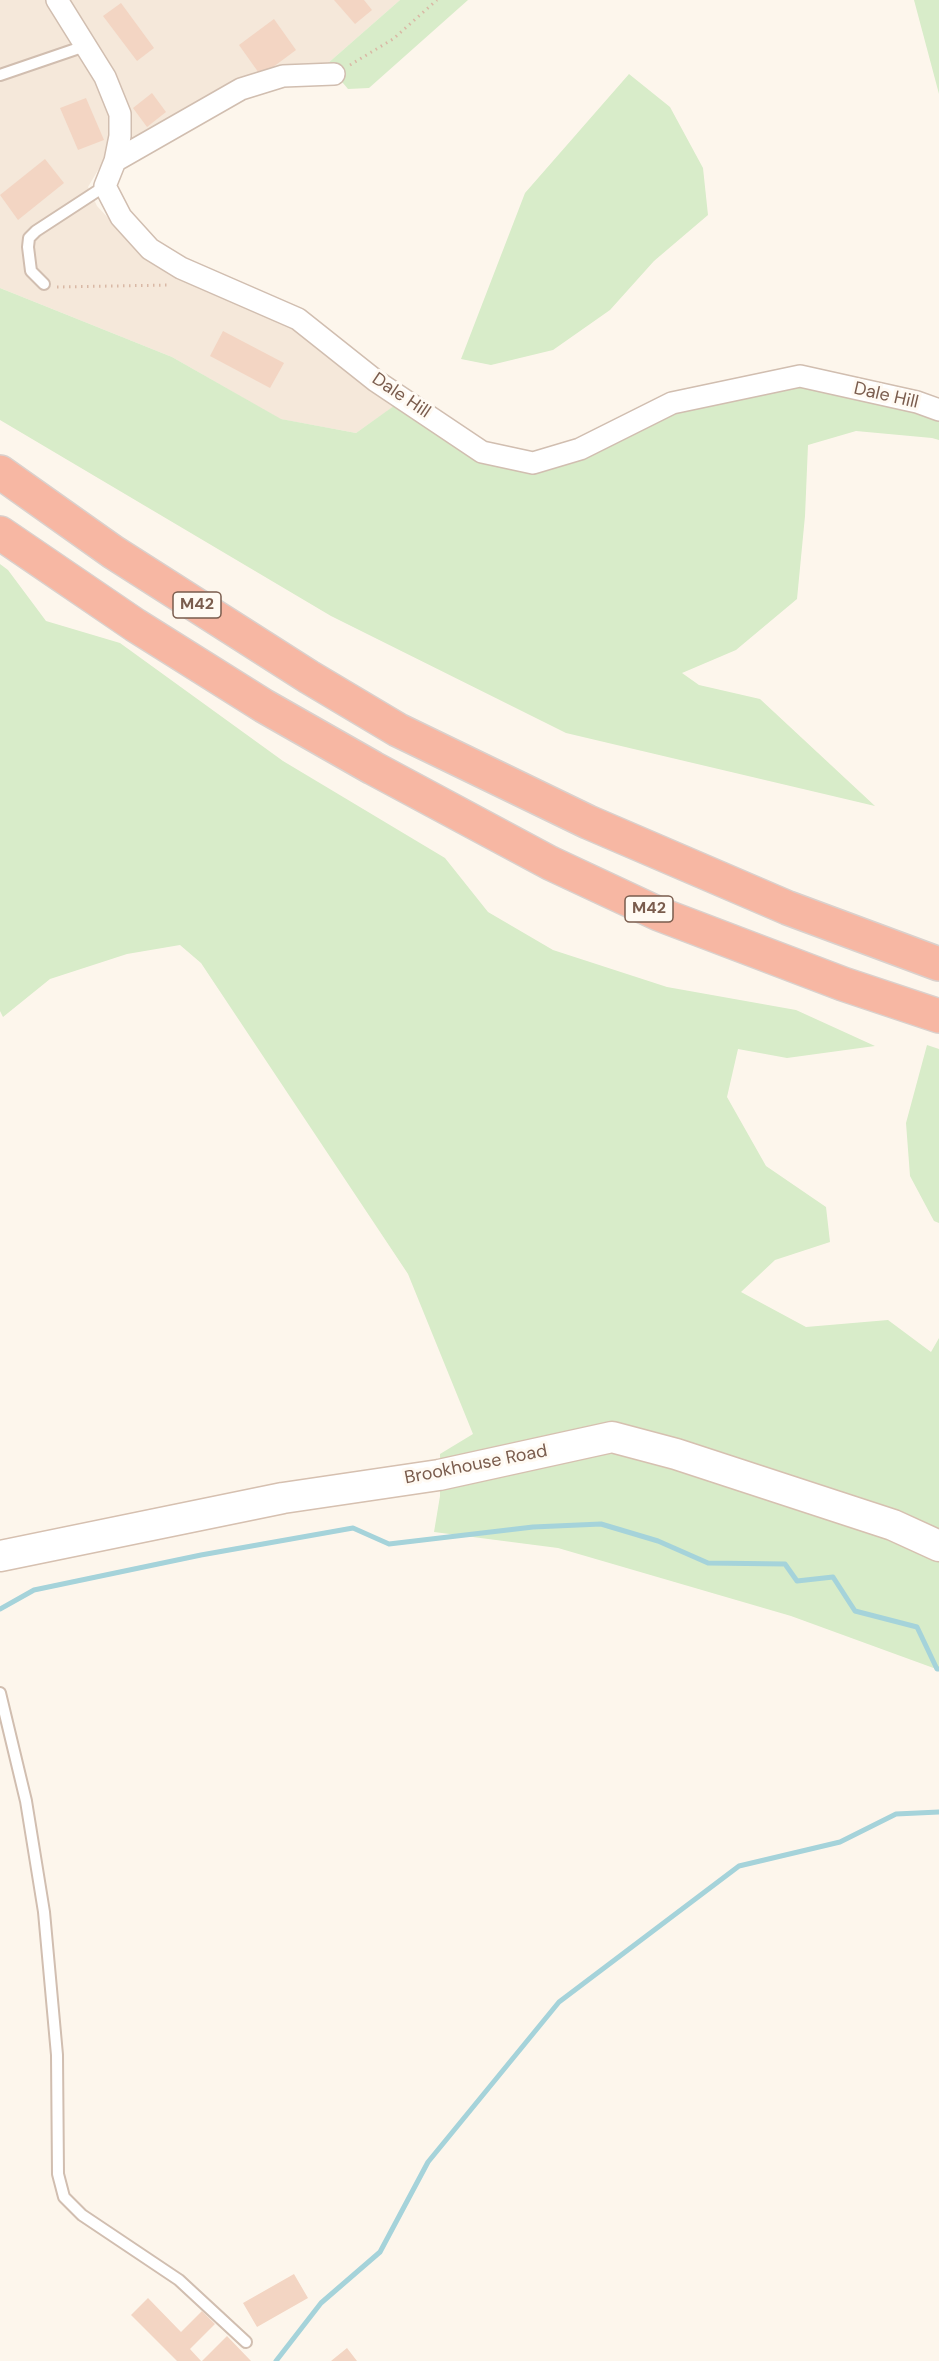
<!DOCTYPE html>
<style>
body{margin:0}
canvas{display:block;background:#fdf6ec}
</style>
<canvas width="939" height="2361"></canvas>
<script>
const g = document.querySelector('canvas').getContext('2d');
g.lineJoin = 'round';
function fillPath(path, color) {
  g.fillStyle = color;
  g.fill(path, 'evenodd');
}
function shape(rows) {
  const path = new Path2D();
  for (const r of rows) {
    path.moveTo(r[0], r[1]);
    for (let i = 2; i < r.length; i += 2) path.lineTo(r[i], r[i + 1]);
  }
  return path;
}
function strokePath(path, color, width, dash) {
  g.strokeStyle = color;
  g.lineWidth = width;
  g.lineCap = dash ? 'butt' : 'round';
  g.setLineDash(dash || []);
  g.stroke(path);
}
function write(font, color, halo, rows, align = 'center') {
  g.font = font + ' "DM Sans",sans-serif';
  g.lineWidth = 6;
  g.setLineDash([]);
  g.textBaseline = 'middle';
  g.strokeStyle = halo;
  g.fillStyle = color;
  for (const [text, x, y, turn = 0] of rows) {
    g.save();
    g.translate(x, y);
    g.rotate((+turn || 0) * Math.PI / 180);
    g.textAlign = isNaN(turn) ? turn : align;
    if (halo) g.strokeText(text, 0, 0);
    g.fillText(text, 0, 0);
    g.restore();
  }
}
const residential = shape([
 [0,0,400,0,327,64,136,140,104,160,88,187,97,206,139,251,180,278,293,329,396,405,356,433,280,419,172,357,0,288]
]);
const green = shape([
 [400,0,468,0,369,88,348,89,327,64],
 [914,0,939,0,939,94],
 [629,74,670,107,703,168,708,215,654,261,610,310,553,350,491,365,461,359,525,193],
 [0,288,172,357,281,419,356,433,405,398,482,452,533,463,672,403,800,376,939,416,939,440,932,438,856,431,808,445,805,516,797,599,736,650,682,673,699,685,760,699,875,806,566,733,331,616,0,420],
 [0,564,8,570,46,621,120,643,283,761,445,858,488,912,553,950,667,987,796,1010,875,1046,787,1058,738,1049,727,1097,766,1166,826,1207,830,1242,775,1260,741,1292,806,1327,888,1320,931,1352,939,1338,939,1670,791,1616,558,1548,434,1532,440,1496,440,1454,473,1434,408,1274,201,963,180,945,127,954,50,979,3,1017,0,1011],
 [927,1045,939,1049,939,1223,934,1221,910,1176,906,1123]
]);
const stream = shape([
 [0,1609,34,1590,201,1555,353,1528,389,1544,533,1527,601,1524,658,1541,708,1563,785,1564,797,1581,833,1577,855,1611,917,1627,937,1669,939,1669],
 [276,2361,321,2303,380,2252,428,2162,559,2002,739,1866,840,1842,896,1814,939,1812]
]);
const building = shape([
 [334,0,364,0,372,10,355,24],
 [121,3,154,48,137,61,103,16],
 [274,19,296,50,261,76,239,45],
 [152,93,166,112,147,127,133,108],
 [86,98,104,140,78,150,60,108],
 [45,159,64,183,18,220,0,195],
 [223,331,284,363,270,388,210,356],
 [294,2274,308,2298,257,2327,243,2303],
 [148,2298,181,2332,202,2311,215,2324,190,2349,201,2361,177,2361,131,2315],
 [227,2336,251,2361,202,2361],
 [347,2348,357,2361,331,2361]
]);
const path = shape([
 [350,65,393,39,437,0],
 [57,287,170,285]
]);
const lane = shape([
 [0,75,85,46],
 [44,284,31,271,28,247,29,238,36,231,105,186],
 [0,1693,26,1801,44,1912,57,2055,58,2174,64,2197,82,2215,179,2280,246,2342]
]);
const street = shape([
 [57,0,105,77,120,114,120,136,115,161,105,186,121,217,150,249,181,268,298,319,376,381,482,452,533,463,580,449,672,403,800,376,917,402,939,410],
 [115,161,241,89,283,76,334,74]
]);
const secondary = shape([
 [0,1556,283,1498,439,1475,612,1437,676,1454,893,1525,939,1546]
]);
const highway = shape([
 [0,472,113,552,309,677,398,730,588,822,788,908,939,964],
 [0,533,135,625,264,706,373,768,550,863,659,914,843,984,939,1016]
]);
const shields = [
 [197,605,48],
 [649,909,48]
];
const shieldNames = [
 ["M42",197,605],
 ["M42",649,909]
];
const streetNames = [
 ["Dale Hill",401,396,34],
 ["Dale Hill",886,396,13],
 ["Brookhouse Road",476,1465,-11]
];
fillPath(residential, '#f5e8da');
fillPath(green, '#d8ecc9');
strokePath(stream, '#a5d3da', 5);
fillPath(building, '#f3d5c3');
strokePath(lane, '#d1beb0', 14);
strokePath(street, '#d1beb0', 24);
strokePath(secondary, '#d6c0b0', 33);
strokePath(highway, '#dad1cd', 36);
strokePath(path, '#d9b8a5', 3, [1.5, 4.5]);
strokePath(lane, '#fff', 10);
strokePath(street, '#fff', 21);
strokePath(secondary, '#fff', 30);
strokePath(highway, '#f7b7a3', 33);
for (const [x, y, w] of shields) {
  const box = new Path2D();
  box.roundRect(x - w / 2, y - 13, w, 26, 4.5);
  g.fillStyle = '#fffaf3';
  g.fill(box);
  strokePath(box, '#7a5c4d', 1.5);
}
write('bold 16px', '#7a5c4d', null, shieldNames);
write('18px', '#7a5c4d', '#fffaf3', streetNames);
</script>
